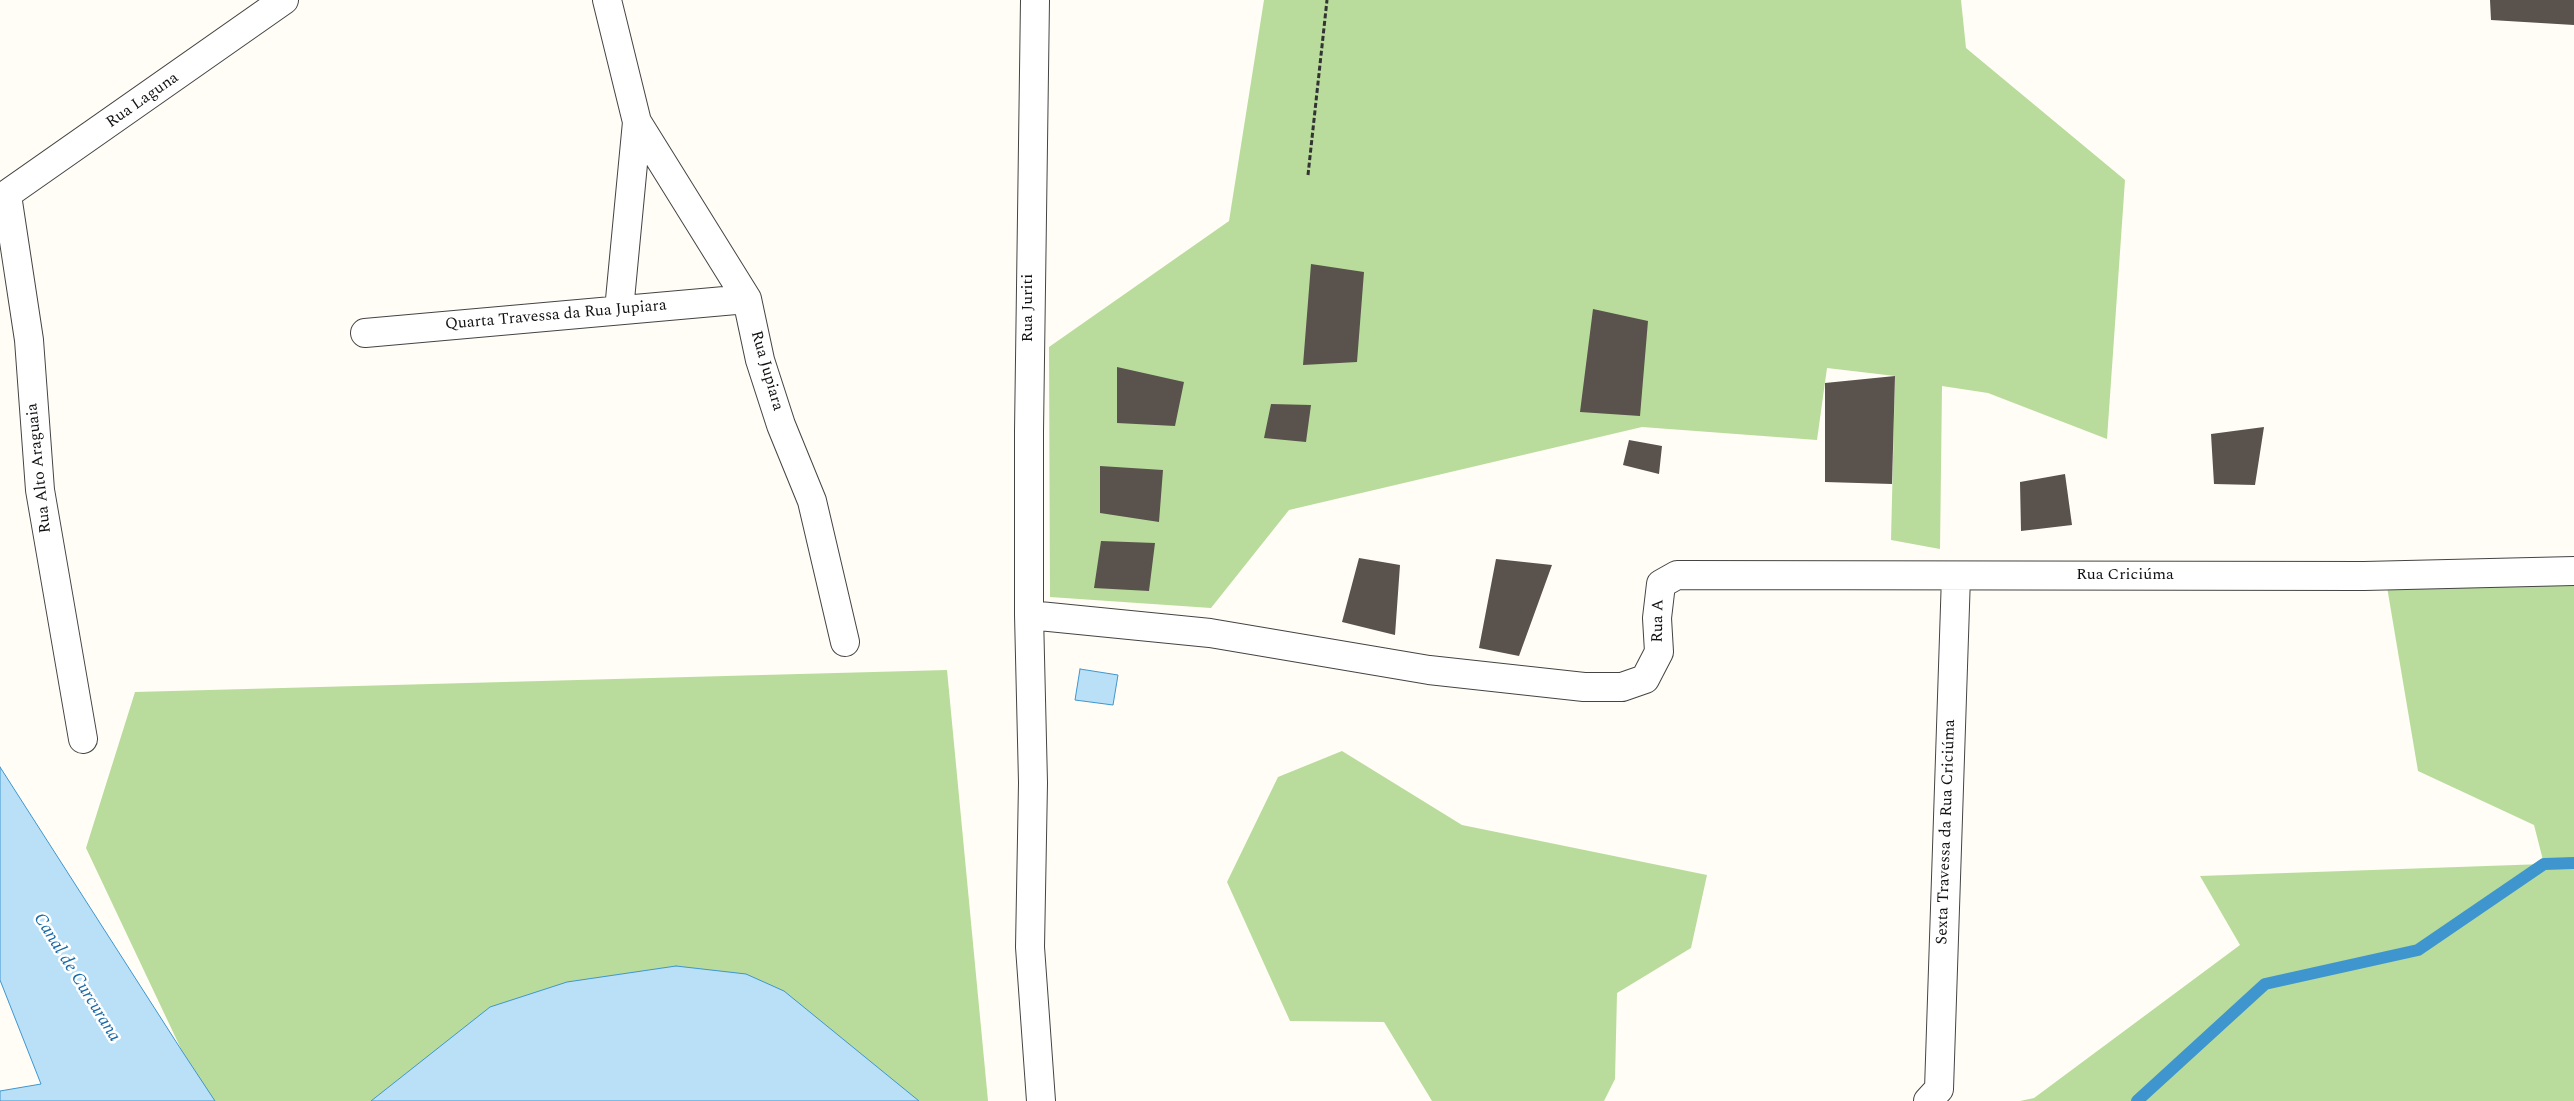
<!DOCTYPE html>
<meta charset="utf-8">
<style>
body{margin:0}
canvas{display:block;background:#fffdf5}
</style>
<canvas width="2574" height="1101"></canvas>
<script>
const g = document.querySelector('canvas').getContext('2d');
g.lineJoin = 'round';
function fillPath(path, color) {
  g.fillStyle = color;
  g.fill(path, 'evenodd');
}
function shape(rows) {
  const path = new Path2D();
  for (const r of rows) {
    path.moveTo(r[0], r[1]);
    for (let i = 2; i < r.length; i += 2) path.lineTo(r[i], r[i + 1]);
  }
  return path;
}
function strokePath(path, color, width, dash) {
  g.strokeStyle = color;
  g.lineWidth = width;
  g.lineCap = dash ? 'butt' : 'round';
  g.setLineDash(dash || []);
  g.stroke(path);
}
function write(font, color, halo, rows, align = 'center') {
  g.font = font + ' Spectral,serif';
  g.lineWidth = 5;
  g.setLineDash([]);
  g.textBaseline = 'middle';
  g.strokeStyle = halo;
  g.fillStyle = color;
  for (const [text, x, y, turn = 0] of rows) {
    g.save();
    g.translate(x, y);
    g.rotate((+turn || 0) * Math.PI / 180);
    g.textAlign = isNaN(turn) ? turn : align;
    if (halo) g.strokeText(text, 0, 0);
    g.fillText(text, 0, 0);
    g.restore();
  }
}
const forest = shape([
 [1264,0,1961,0,1966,48,2125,180,2107,439,1988,393,1942,386,1940,549,1891,540,1895,376,1827,368,1817,440,1642,427,1289,510,1211,608,1050,597,1049,347,1229,221],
 [2385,575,2574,576,2574,1101,2020,1101,2034,1098,2240,945,2200,876,2544,864,2534,825,2418,771],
 [947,670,988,1101,214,1101,182,1051,86,848,135,692],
 [1342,751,1462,825,1707,875,1691,948,1617,993,1615,1079,1604,1101,1432,1101,1384,1022,1290,1021,1227,882,1278,777]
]);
const water = shape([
 [1080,669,1118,675,1113,705,1075,700,1080,669],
 [0,767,182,1051,215,1101,0,1101,0,1091,41,1084,0,980,0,767],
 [676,966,746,974,784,991,919,1101,371,1101,490,1007,567,982,676,966]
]);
const stream = shape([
 [2137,1101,2265,984,2418,950,2544,864,2574,863]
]);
const building = shape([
 [2490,0,2574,0,2574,25,2491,20],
 [1311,264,1364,272,1357,362,1303,365],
 [1593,309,1648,321,1640,416,1580,412],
 [1117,367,1184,382,1175,426,1117,423],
 [1895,376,1892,484,1825,482,1825,383],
 [1271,404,1311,405,1306,442,1264,438],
 [2264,427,2255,485,2214,484,2211,434],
 [1629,440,1662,446,1659,474,1623,465],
 [1100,466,1163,470,1159,522,1100,513],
 [2065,474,2072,525,2021,531,2020,482],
 [1101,541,1155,543,1149,591,1094,588],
 [1359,558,1400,565,1395,635,1342,622],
 [1496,559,1552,565,1519,656,1479,648]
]);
const path = shape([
 [1308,175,1327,0]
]);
const street = shape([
 [607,0,637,122,747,299,760,360,781,425,812,501,845,642],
 [1035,0,1029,431,1029,615,1033,783,1030,947,1041,1101],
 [7,195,29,340,40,490,83,739],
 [0,199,284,0],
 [619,310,637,122],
 [365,333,747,299],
 [1029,615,1210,633,1429,670,1584,687,1622,687,1645,679,1659,652,1657,618,1661,584,1677,575,2364,576,2574,571],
 [1928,1101,1939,1089,1956,576]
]);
const streetNames = [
 ["Rua Laguna",143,101,-35],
 ["Rua Juriti",1029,308,-90],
 ["Quarta Travessa da Rua Jupiara",556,316,-5],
 ["Rua Jupiara",766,371,74],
 ["Rua Alto Araguaia",40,468,-96],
 ["Rua Criciúma",2125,576],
 ["Rua A",1659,621,-89],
 ["Sexta Travessa da Rua Criciúma",1947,832,-88]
];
const waterNames = [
 ["Canal de Curcurana",76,978,58]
];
fillPath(forest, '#b9dc9c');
fillPath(water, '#b9e0f7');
strokePath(water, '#3f96cf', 1);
strokePath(stream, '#3f96cf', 12);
fillPath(building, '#5a524d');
strokePath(street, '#444', 30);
strokePath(path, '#333', 3, [5, 2.5]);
strokePath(street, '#fff', 28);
write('16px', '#111', '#fff', streetNames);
write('italic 18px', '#1768a6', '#fff', waterNames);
</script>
